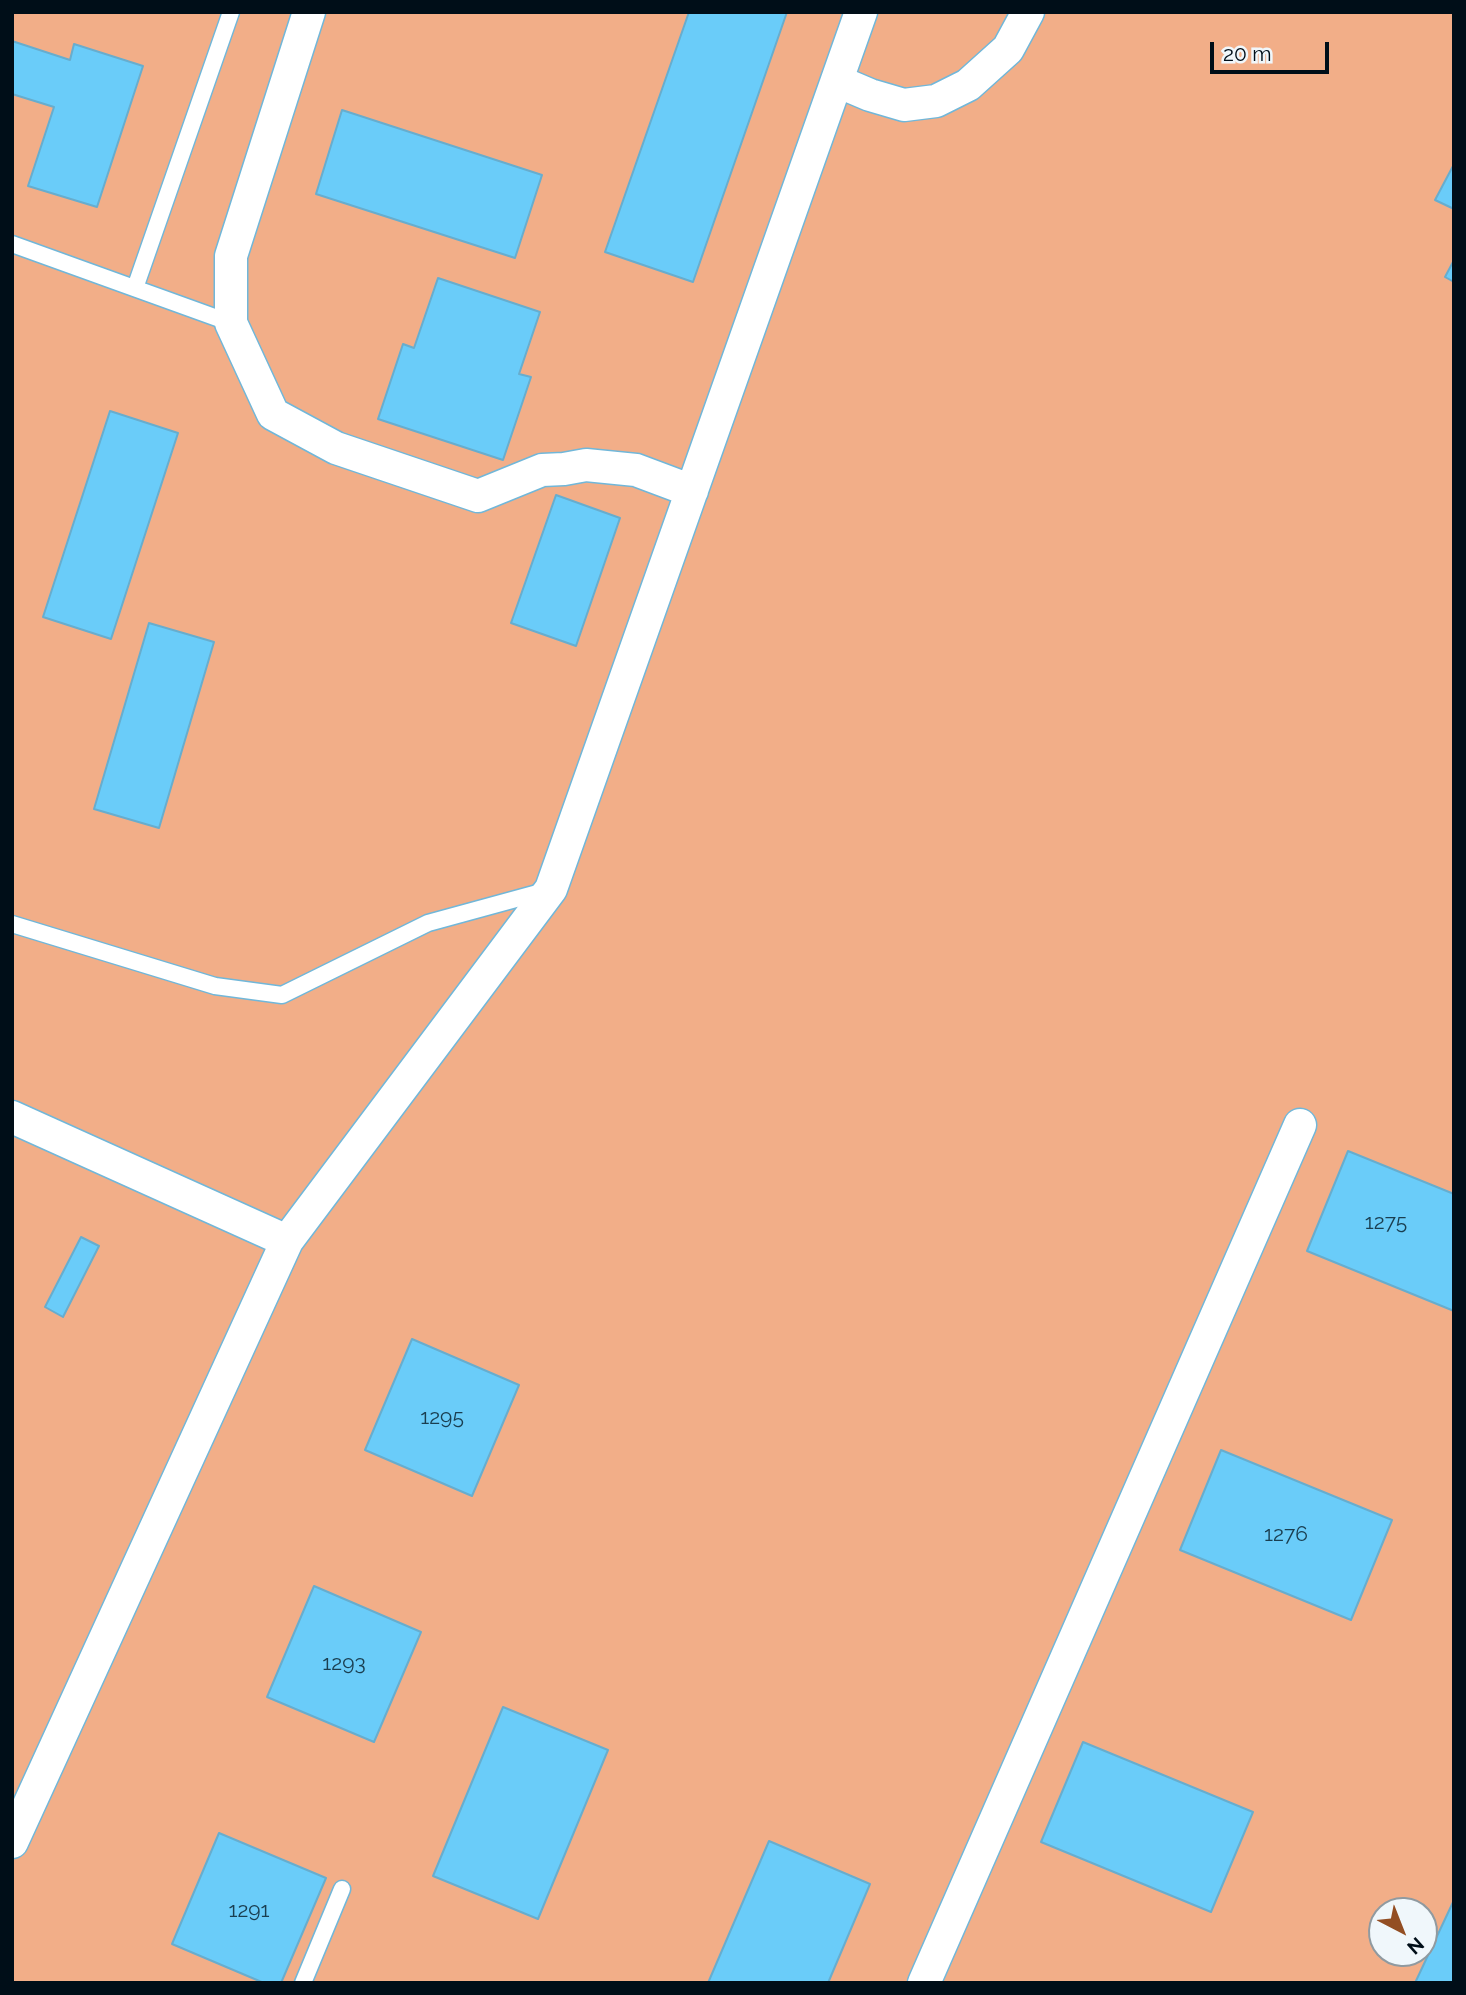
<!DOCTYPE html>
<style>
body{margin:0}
#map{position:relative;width:1466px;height:1995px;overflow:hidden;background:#a7defa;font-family:Raleway,sans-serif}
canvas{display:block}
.frame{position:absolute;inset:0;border:14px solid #000e18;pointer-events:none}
.north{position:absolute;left:1368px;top:1897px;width:70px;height:70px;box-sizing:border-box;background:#f0f7fb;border:2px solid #909aa0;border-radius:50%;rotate:138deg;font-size:19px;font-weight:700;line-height:28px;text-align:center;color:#000e18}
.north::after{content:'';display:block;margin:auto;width:24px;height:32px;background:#934e23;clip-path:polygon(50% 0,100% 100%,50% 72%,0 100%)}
.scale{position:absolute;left:1210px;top:42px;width:119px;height:32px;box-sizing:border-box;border:4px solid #000e18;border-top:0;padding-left:9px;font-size:21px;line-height:24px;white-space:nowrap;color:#000e18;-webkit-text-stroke:5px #f0f7fb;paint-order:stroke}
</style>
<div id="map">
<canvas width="1466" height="1995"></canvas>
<div class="frame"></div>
<div class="north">N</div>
<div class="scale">20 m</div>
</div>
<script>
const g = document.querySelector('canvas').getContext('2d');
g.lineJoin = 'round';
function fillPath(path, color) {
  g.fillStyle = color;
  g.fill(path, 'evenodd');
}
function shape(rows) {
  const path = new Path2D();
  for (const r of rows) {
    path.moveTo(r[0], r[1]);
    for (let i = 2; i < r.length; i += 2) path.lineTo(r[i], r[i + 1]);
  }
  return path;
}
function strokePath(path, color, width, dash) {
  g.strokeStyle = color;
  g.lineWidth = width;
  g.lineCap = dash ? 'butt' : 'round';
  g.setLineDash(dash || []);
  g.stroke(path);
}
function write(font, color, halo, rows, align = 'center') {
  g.font = font + ' Raleway,sans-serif';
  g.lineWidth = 7;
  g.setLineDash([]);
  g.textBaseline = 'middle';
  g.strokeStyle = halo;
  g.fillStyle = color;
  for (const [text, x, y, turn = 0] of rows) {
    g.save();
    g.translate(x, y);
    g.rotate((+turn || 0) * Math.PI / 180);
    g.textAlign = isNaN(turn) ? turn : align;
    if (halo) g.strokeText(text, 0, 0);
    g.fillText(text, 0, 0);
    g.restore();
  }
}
const green = shape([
 [12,12,1454,12,1454,1983,12,1983],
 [1382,1911,1424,1911,1424,1953,1382,1953]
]);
const building = shape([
 [689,12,787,12,693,282,605,252,689,12],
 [12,41,70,60,74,44,143,66,97,207,28,186,54,107,12,94,12,41],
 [342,110,542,175,515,258,316,194,342,110],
 [1453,166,1454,167,1454,209,1435,200,1453,166],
 [1454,260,1454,282,1445,277,1454,260],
 [438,278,540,312,519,374,531,377,503,460,378,419,403,344,414,348,438,278],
 [110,411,178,433,111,639,43,617,110,411],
 [556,495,620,518,576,646,511,623,556,495],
 [149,623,214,642,159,828,94,809,149,623],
 [1348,1151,1454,1194,1454,1311,1307,1251,1348,1151],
 [81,1237,99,1246,63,1317,45,1307,81,1237],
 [412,1339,519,1385,472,1496,365,1450,412,1339],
 [1221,1450,1392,1520,1351,1620,1180,1550,1221,1450],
 [314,1586,421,1632,374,1742,267,1697,314,1586],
 [503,1707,608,1750,538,1919,433,1876,503,1707],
 [1083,1742,1253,1812,1211,1912,1041,1842,1083,1742],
 [219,1833,326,1878,281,1983,264,1983,172,1944,219,1833],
 [769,1841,870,1884,828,1983,708,1983,769,1841],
 [1454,1900,1454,1983,1415,1983,1454,1900]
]);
const service = shape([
 [12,244,231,323],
 [135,288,231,12],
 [12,924,215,986,282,995,428,923,545,891],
 [303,1983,342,1889]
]);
const minor = shape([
 [309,12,231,256,231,323,273,414,336,448,478,496,542,470,564,469,586,465,636,470,692,491],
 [837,81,870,95,904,105,936,101,968,85,1008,49,1028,12],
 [12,1117,287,1241],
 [12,1842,287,1241,551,889,861,12],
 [924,1983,1300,1125]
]);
const numberNames = [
 ["1275",1386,1223],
 ["1295",442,1418],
 ["1276",1286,1535],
 ["1293",344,1664],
 ["1291",249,1911]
];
fillPath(green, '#f2ae88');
fillPath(building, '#6accf9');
strokePath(building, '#67adce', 2);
strokePath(service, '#71b7d9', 19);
strokePath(minor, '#71b7d9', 35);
strokePath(service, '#fff', 16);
strokePath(minor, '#fff', 32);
write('21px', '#1a3e50', null, numberNames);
</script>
